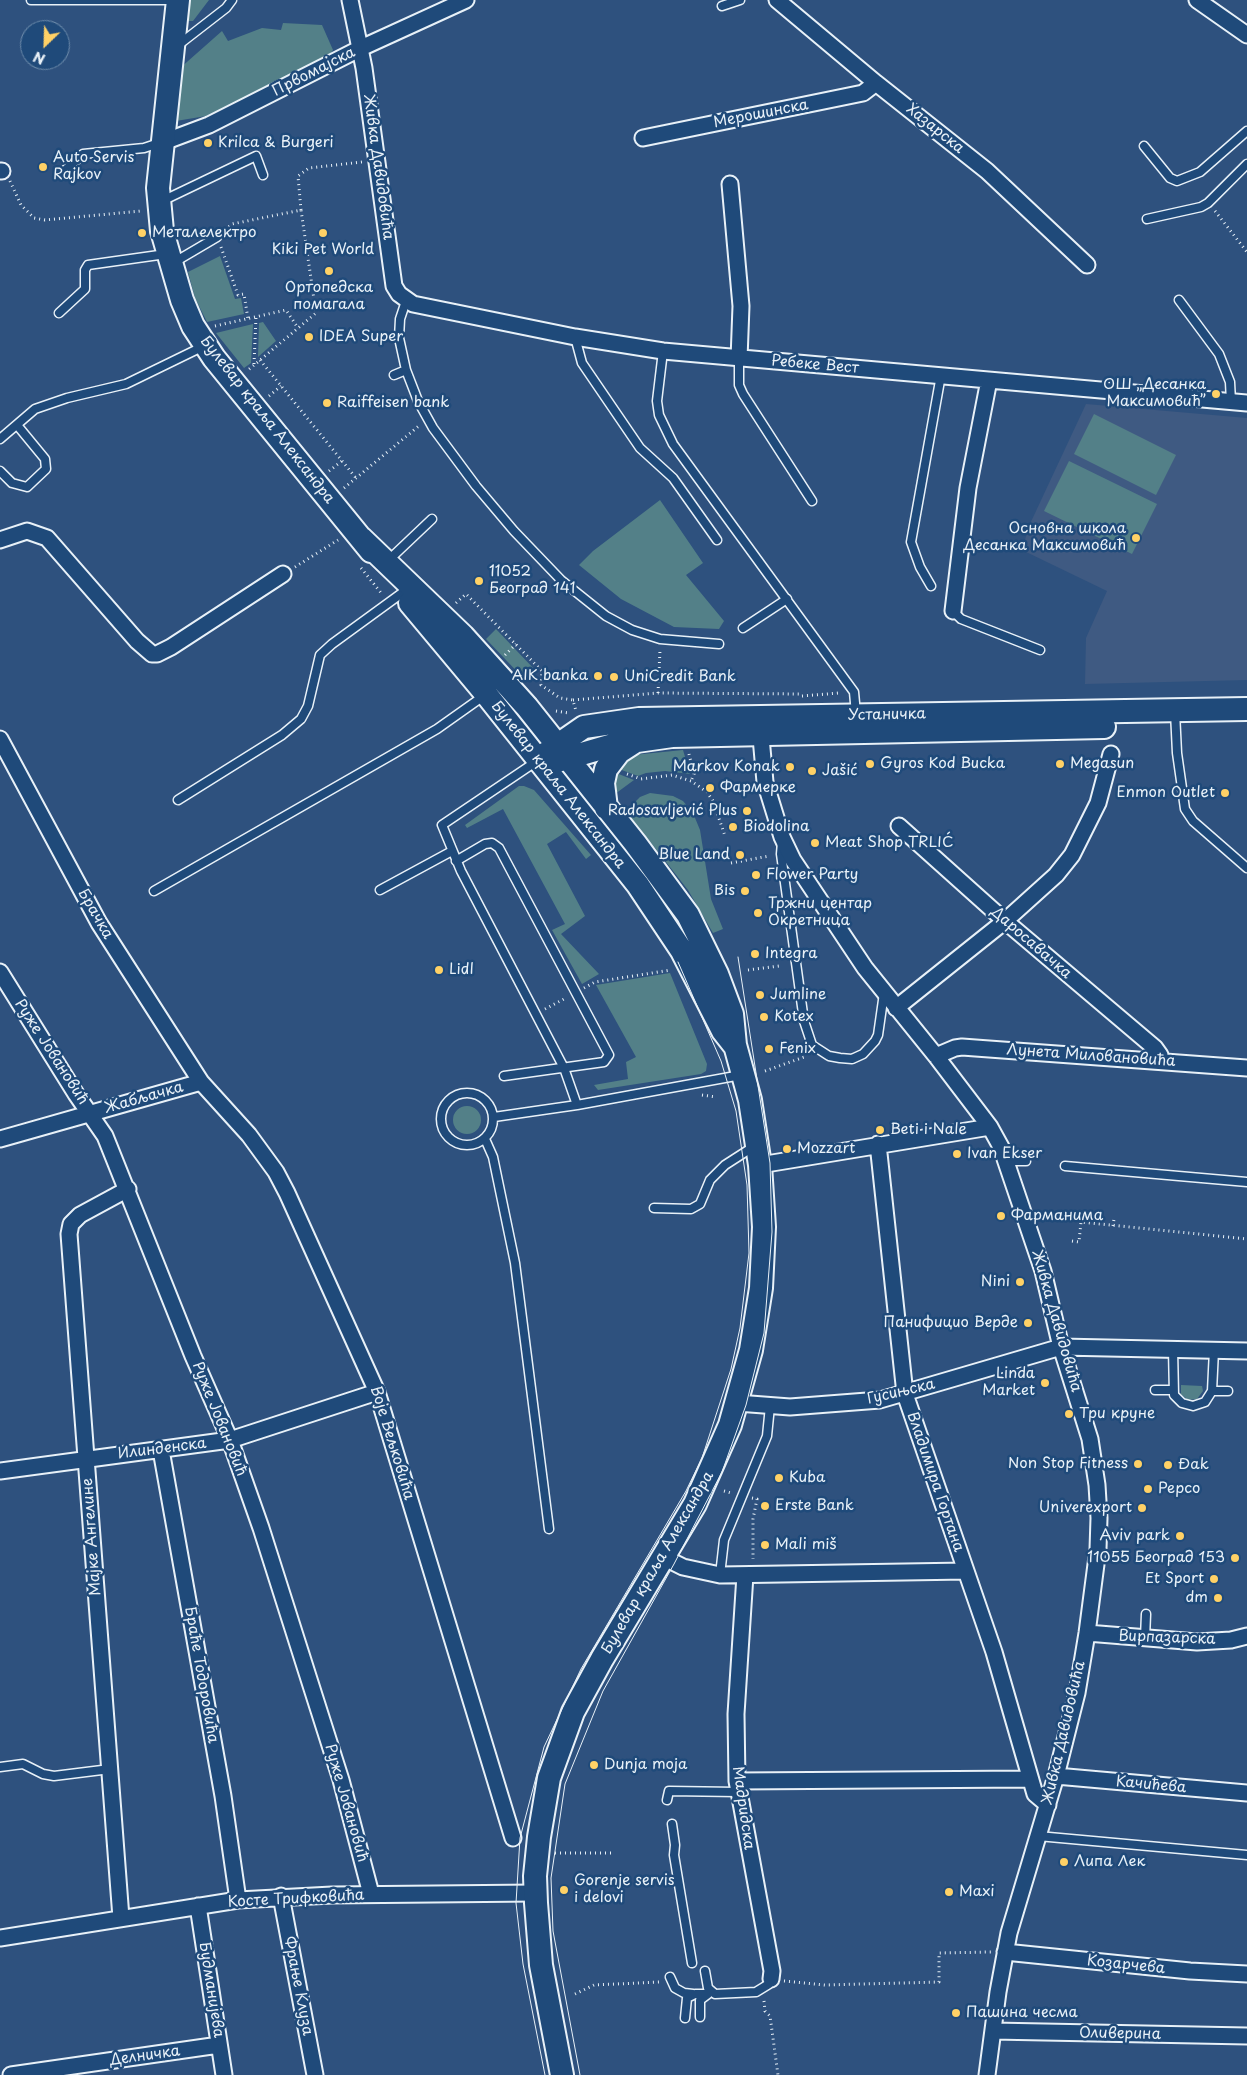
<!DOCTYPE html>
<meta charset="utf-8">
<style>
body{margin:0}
#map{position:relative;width:1247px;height:2075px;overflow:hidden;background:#2e517e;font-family:"Playpen Sans",sans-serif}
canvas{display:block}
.north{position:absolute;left:20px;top:20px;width:50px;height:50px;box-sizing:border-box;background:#1f4a7a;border:1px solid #6f8dac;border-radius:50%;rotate:204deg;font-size:14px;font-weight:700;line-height:20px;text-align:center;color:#e8f1f8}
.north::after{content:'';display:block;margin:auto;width:18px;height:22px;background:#ffd166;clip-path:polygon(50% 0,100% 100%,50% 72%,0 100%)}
</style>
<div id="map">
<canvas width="1247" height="2075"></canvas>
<div class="north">N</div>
</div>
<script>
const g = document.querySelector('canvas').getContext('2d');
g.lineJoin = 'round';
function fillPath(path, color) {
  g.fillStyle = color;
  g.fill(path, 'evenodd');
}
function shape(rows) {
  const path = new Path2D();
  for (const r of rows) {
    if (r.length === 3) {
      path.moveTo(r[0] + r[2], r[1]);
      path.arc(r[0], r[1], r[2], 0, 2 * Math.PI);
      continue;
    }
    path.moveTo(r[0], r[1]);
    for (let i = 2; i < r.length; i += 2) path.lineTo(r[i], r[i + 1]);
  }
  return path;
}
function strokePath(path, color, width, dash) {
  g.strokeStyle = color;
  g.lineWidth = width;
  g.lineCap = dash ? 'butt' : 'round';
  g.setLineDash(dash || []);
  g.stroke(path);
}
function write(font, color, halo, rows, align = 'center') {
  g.font = font + ' "Playpen Sans",sans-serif';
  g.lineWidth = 5;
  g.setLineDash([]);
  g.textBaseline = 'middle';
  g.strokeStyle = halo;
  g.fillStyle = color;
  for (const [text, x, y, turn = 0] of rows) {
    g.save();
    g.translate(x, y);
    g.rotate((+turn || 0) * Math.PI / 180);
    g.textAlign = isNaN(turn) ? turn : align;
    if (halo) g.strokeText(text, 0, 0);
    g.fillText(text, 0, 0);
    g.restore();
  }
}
const built = shape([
 [1086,404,1247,418,1247,680,1085,684,1086,638,1107,591,1022,550,1029,526]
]);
const green = shape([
 [187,0,209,0,193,21,189,21,185,19],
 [283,23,322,25,333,50,328,57,206,116,176,121,179,69,222,31,228,41,262,28,281,30],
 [220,256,235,299,241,298,244,314,207,322,195,298,188,272],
 [263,322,276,341,258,357,259,323],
 [253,324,251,363,244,368,216,333],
 [1094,414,1176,455,1156,495,1074,454],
 [1069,461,1157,504,1132,554,1044,511],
 [660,500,703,563,686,575,724,621,719,629,674,627,621,599,579,565,593,551],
 [496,629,536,671,526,681,486,639],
 [683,750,690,774,665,771,646,773,638,776,619,769,620,765,633,755],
 [616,773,634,780,615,794,613,786],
 [519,786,524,786,534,790,591,855,586,859,566,832,547,844,585,916,561,934,599,974,582,984,552,930,565,924,503,809,467,828,465,825],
 [650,793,673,796,683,801,693,813,700,830,711,899,723,929,713,933,688,890,626,811,640,797],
 [670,973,707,1064,706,1071,701,1074,598,1090,594,1085,628,1079,626,1062,636,1057,596,985],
 [467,1120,14],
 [1181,1385,1202,1386,1203,1391,1197,1399,1188,1400,1181,1394]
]);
const path = shape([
 [10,181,21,205,34,218,45,220,141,211],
 [301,210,298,176,309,168,362,162],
 [1215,211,1247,252],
 [225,230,232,224,301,210,316,313,247,371],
 [221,247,238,295,244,294,248,319],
 [215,326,286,310,298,328],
 [260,360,356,478],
 [254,364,256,317],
 [269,396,281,386],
 [329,471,342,461],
 [344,488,420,425],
 [295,567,338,540],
 [361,568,382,594],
 [456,603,466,594,542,671,541,685,560,698,573,700,576,711],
 [505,655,516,644],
 [658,693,660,650],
 [802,696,839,693],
 [573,700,658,693,802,694],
 [556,711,569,713],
 [689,754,694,774,691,781],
 [627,774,641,779,672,775,691,781,707,792,713,801,725,836],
 [731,863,769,856],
 [748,970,779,966],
 [584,988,595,982,671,970],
 [545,1009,566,998],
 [765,1071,807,1056],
 [702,1095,716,1097],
 [1113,1226,1114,1219],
 [1072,1241,1079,1242,1081,1222,1247,1239],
 [724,1491,731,1493],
 [752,1498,757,1499,753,1519,753,1559],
 [555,1853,613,1853],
 [784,1981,825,1985,939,1982,939,1953,991,1952],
 [575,1994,594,1985,660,1982],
 [764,2001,765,2011,770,2016,778,2075]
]);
const lane = shape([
 [31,0,176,0],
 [722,6,740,0],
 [177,46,226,8,232,0],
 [1144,146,1170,178,1177,181,1200,172,1247,131],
 [62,173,83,154,144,148,159,143],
 [162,201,256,156,263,175],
 [1147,219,1201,207,1208,203,1247,164],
 [178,260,217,237],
 [1179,300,1219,354,1230,382,1231,402],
 [406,301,400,319,399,338,406,370,418,401,433,428,476,486,514,531,561,580,606,616,632,630,660,639,719,644],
 [59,313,85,289,85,270,88,265,166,254],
 [575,337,582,363,640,448,673,478,717,540],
 [663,351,657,401,659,415,673,444,854,692,856,714],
 [739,359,739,385,743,394,812,501],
 [394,375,406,370],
 [0,439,35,409,67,398,126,384,204,346],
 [0,471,12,483,27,487,46,469,45,459,17,425],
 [394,555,432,519],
 [931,586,920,567,911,542,941,375],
 [953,611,961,619,1040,650],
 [743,628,787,599],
 [1175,712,1177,753,1185,809,1193,821,1247,868],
 [537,761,442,825,461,871,564,1068,577,1105],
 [178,800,282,735,301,719,308,706,320,655,332,644,402,593],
 [782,842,781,854,804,1021,812,1045,829,1056,840,1058,852,1059,863,1054,875,1041,878,1035,884,993],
 [456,861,485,844,492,843,499,848,609,1055,604,1062,504,1076],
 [380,890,452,851],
 [154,891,437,729,485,695],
 [467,1119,26],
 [494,1117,577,1105,741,1075],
 [485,1139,493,1157,515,1263,549,1529],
 [1007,1161,1026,1161],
 [1065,1166,1247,1182],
 [654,1208,691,1209,700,1204,710,1180,725,1165,753,1147],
 [1173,1349,1174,1395,1182,1403,1193,1406,1205,1402,1212,1391,1214,1350],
 [1155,1390,1173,1390],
 [1212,1391,1228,1391],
 [720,1575,724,1540,767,1436,770,1406],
 [1145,1638,1146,1614],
 [0,1767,23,1764,43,1774,54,1776,110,1769],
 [667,1800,669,1791,738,1792],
 [672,1824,675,1845,674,1855,692,1963],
 [1038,1836,1247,1855],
 [705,1971,708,1988,715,1994,756,1992,769,1984,771,1979],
 [670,1977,675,1988,684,1993,693,1994],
 [700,2017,700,2000,708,1994],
 [685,2018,687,1998,695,1994,707,1994]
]);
const street = shape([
 [350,0,364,68,394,286,399,294,413,304,575,337,663,351,1247,403],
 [777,0,876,83,987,171,1087,265],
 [1197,0,1247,35],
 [643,138,863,93,876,83],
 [161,143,209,125,361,48,466,0],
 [0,171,2,171],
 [730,184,741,306,739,359],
 [0,540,27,531,47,538,137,641,152,654,157,654,171,647,283,574],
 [953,611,968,488,989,380],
 [760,726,765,782,782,837,793,860,865,968,936,1056,990,1127,1001,1147,1043,1271,1061,1347,1090,1439,1097,1485,1099,1518,1098,1549,1087,1633,1077,1693,1056,1776,1009,1933,998,1992,987,2075],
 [0,739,99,923,201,1082,249,1135,276,1172,287,1193,377,1392,513,1838],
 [899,826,1005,921,1155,1048,1160,1055,1160,1061],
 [0,972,76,1094,105,1136,193,1356,230,1440,261,1528,341,1780,371,1894],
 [896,1008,1005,921,1056,875,1072,855,1098,803,1111,754],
 [936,1056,955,1048,962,1047,1247,1068],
 [0,1139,201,1082],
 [878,1144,905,1394,994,1652,1035,1794,1048,1805],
 [760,1165,990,1127],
 [737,1403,790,1407,880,1400,1061,1347,1247,1351],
 [161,1450,223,1796,238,1900],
 [0,1471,230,1440,377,1392],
 [663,1557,683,1567,720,1575,966,1571],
 [745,1575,736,1714,737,1781,772,1971,771,1979],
 [1087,1633,1197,1642,1231,1640,1247,1636],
 [1056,1776,1247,1793],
 [737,1781,1030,1779],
 [281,1896,315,2075],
 [198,1906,224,2075],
 [121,1918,69,1234,71,1224,80,1215,128,1189],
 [0,1938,238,1900,332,1895,535,1893],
 [1005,1952,1190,1971,1247,1974],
 [993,2031,1247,2036],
 [11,2075,219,2045]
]);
const secondary = shape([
 [178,0,158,188,162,231,182,300,193,326,214,358,371,551],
 [361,538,463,636,527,707,635,843,688,915,717,974,732,1014,735,1045,750,1100,760,1165,764,1227,761,1288,751,1350,730,1425,695,1504,602,1659,573,1712,549,1778,539,1837,535,1876,536,1903,541,1965,562,2075],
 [410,603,486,694,638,885,682,951,723,1031,734,1045],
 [545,754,584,727,639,719,1247,709],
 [554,762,616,744,672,736,1104,727],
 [606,808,603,783,606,769,619,752,636,741]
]);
const tram = shape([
 [545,2075,523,1964,516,1903,520,1838,544,1747,581,1669,686,1491,702,1458,731,1369,740,1328,749,1253,747,1185,736,1111,721,1061,678,962],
 [580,2075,553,1931,551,1878,565,1784,603,1691,674,1564,722,1472,746,1405,764,1333,772,1232,770,1163,738,957]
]);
const markers = [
 [208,143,5,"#ffd166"],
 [43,167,5,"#ffd166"],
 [142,233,5,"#ffd166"],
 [323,233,5,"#ffd166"],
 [329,271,5,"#ffd166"],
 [309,337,5,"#ffd166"],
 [1216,394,5,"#ffd166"],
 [327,403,5,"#ffd166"],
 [1136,538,5,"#ffd166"],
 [479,581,5,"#ffd166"],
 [598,676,5,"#ffd166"],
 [614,677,5,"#ffd166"],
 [870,764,5,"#ffd166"],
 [1060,764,5,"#ffd166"],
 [790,767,5,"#ffd166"],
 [812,771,5,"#ffd166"],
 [710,788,5,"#ffd166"],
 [1225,793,5,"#ffd166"],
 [747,811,5,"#ffd166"],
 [733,827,5,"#ffd166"],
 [815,843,5,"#ffd166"],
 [740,855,5,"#ffd166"],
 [756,875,5,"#ffd166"],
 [745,891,5,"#ffd166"],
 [758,913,5,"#ffd166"],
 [755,954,5,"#ffd166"],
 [439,970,5,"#ffd166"],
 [760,995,5,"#ffd166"],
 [764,1017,5,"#ffd166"],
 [769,1049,5,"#ffd166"],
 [880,1130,5,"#ffd166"],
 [787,1149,5,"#ffd166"],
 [957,1154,5,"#ffd166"],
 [1001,1216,5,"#ffd166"],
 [1020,1282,5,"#ffd166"],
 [1028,1323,5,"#ffd166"],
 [1045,1383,5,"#ffd166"],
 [1069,1414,5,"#ffd166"],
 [1138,1464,5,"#ffd166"],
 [1168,1465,5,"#ffd166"],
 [779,1478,5,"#ffd166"],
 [1148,1489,5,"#ffd166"],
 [765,1506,5,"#ffd166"],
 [1142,1508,5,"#ffd166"],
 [1180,1536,5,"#ffd166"],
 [765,1545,5,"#ffd166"],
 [1235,1558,5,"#ffd166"],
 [1214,1579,5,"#ffd166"],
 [1218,1598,5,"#ffd166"],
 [594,1765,5,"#ffd166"],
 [1064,1862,5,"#ffd166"],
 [564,1890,5,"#ffd166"],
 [949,1892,5,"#ffd166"],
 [956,2013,5,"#ffd166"]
];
const streetNames = [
 ["Првомајска",314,72,-27],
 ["Мерошинска",761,114,-11],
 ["Хазарска",935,129,39],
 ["Живка Давидовића",378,167,82],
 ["Ребеке Вест",815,365,5],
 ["Булевар краља Александра",267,420,52],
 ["Устаничка",887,715,-1],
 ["Булевар краља Александра",558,785,52],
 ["Брачка",95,914,60],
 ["Даросавачка",1031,943,41],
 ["Руже Јовановић",51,1052,57],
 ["Лунета Миловановића",1091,1056,4],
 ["Жабљачка",144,1098,-16],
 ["Живка Давидовића",1056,1321,74],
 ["Гусињска",901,1392,-13],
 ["Руже Јовановић",219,1419,68],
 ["Воје Вељковића",392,1443,73],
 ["Илинденска",162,1449,-7],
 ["Владимира Гортана",935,1482,71],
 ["Мајке Ангелине",92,1537,-94],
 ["Булевар краља Александра",658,1563,-60],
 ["Вирпазарска",1167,1638,2],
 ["Браће Тодоровића",201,1675,80],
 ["Живка Давидовића",1064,1733,-77],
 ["Качићева",1151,1785,5],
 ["Руже Јовановић",346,1803,74],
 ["Мадридска",743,1808,82],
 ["Косте Трифковића",296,1899,-3],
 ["Козарчева",1126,1965,6],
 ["Фрање Клуза",298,1986,79],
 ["Будманијева",211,1990,81],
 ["Оливерина",1120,2034,1],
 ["Делничка",145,2056,-8]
];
const poiNames = [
 ["Krilca & Burgeri",218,143],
 ["Auto Servis",53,158],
 ["Rajkov",53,175],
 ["Металелектро",152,233],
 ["Kiki Pet World",323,250,"center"],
 ["Ортопедска",329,288,"center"],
 ["помагала",329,305,"center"],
 ["IDEA Super",319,337],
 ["ОШ „Десанка",1206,385,"right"],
 ["Максимовић”",1206,402,"right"],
 ["Raiffeisen bank",337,403],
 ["Основна школа",1126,529,"right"],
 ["Десанка Максимовић",1126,546,"right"],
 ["11052",489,572],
 ["Београд 141",489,589],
 ["AIK banka",588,676,"right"],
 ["UniCredit Bank",624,677],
 ["Gyros Kod Bucka",880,764],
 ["Megasun",1070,764],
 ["Markov Konak",780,767,"right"],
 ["Jašić",822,771],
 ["Фармерке",720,788],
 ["Enmon Outlet",1215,793,"right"],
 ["Radosavljević Plus",737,811,"right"],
 ["Biodolina",743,827],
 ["Meat Shop TRLIĆ",825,843],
 ["Blue Land",730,855,"right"],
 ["Flower Party",766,875],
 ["Bis",735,891,"right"],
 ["Тржни центар",768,904],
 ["Окретница",768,921],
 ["Integra",765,954],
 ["Lidl",449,970],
 ["Jumline",770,995],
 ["Kotex",774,1017],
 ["Fenix",779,1049],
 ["Beti i Nale",890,1130],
 ["Mozzart",797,1149],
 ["Ivan Ekser",967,1154],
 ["Фарманима",1011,1216],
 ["Nini",1010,1282,"right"],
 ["Панифицио Верде",1018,1323,"right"],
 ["Linda",1035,1374,"right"],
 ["Market",1035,1391,"right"],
 ["Три круне",1079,1414],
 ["Non Stop Fitness",1128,1464,"right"],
 ["Đak",1178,1465],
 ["Kuba",789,1478],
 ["Pepco",1158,1489],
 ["Erste Bank",775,1506],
 ["Univerexport",1132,1508,"right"],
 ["Aviv park",1170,1536,"right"],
 ["Mali miš",775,1545],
 ["11055 Београд 153",1225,1558,"right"],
 ["Et Sport",1204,1579,"right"],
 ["dm",1208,1598,"right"],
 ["Dunja moja",604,1765],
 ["Липа Лек",1074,1862],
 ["Gorenje servis",574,1881],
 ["i delovi",574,1898],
 ["Maxi",959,1892],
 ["Пашина чесма",966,2013]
];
fillPath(built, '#3f5a82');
fillPath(green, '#538088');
strokePath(lane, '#e8f1f8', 11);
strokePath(street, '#e8f1f8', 19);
strokePath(secondary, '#e8f1f8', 26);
strokePath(path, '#e8f1f8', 3, [1, 4]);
strokePath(lane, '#1f4a7a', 8);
strokePath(street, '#1f4a7a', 15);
strokePath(secondary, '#1f4a7a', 22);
strokePath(tram, '#e8f1f8', 1);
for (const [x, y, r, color] of markers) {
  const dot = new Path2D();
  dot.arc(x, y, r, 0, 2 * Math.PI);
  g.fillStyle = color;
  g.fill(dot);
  strokePath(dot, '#1f4a7a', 2);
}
write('15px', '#e8f1f8', '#1f4a7a', streetNames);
write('15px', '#e8f1f8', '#1f4a7a', poiNames, 'left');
</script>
